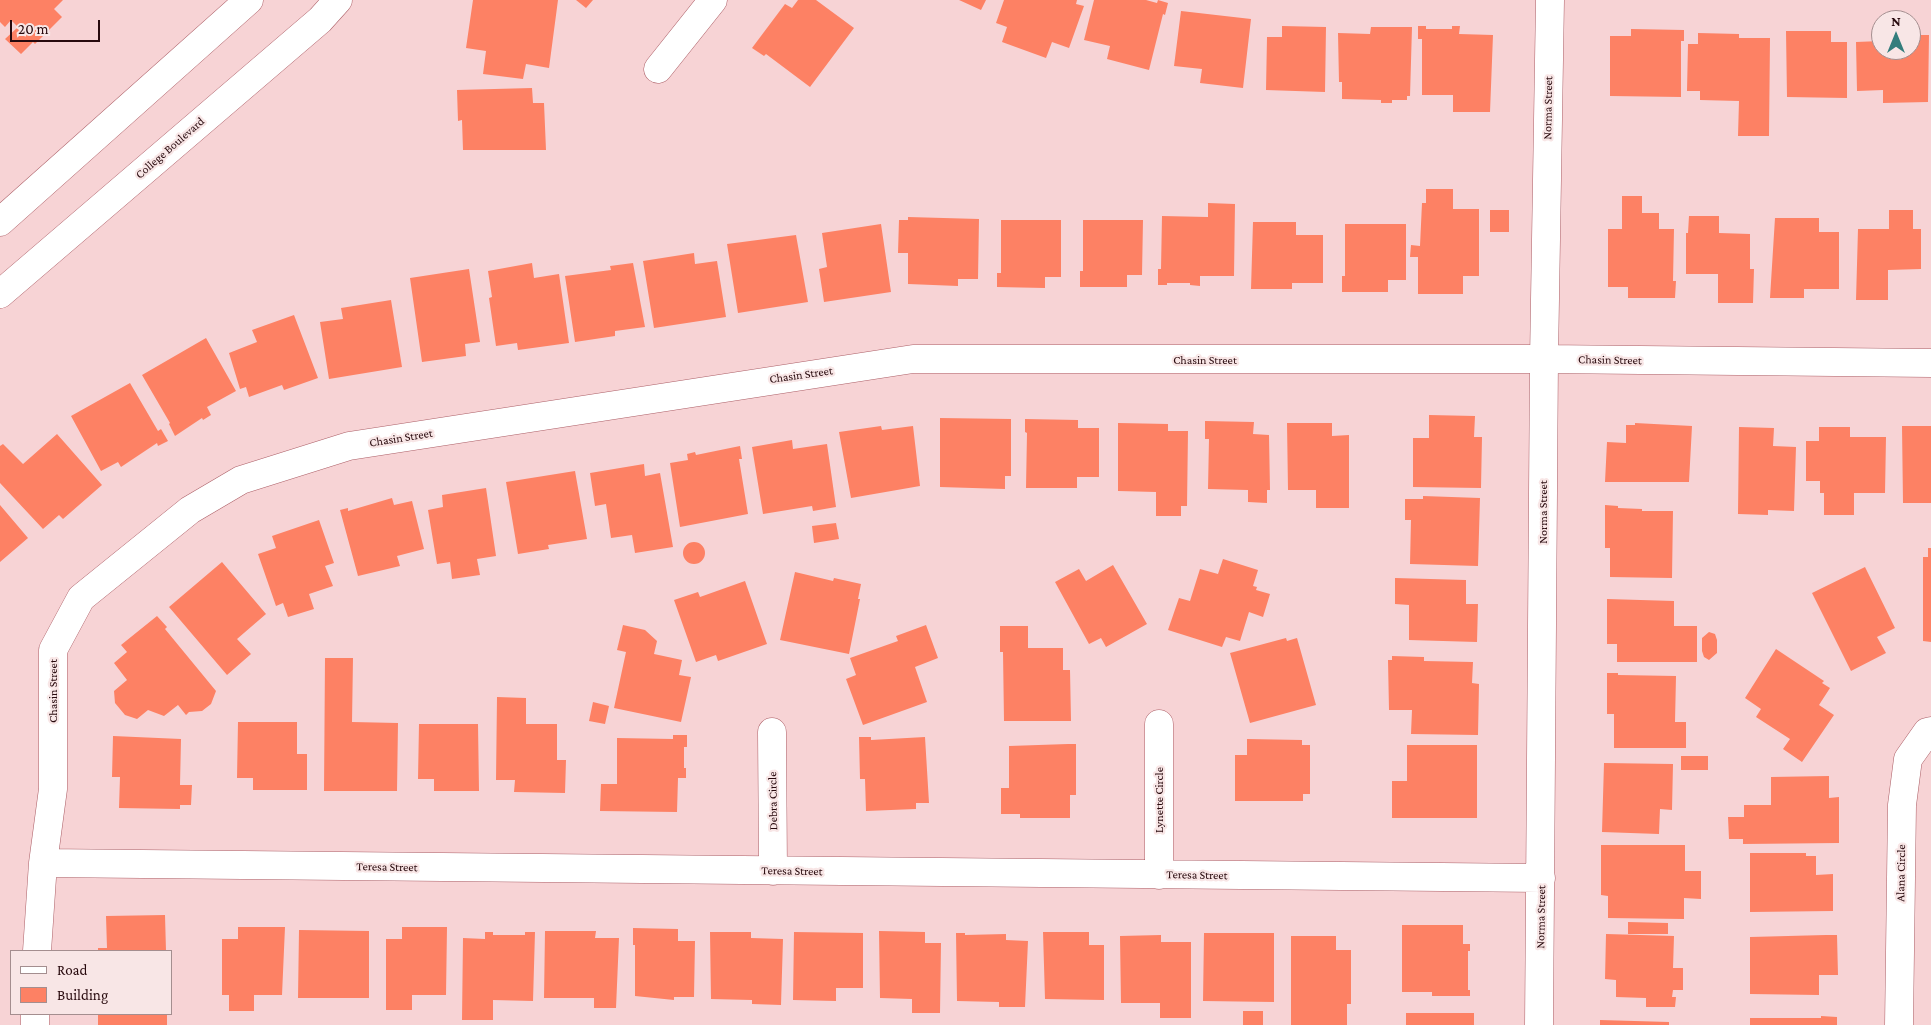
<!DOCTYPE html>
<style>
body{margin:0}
#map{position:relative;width:1931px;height:1025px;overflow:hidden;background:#f7d3d5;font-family:"Crimson Pro",serif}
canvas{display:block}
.legend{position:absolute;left:10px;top:950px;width:162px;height:65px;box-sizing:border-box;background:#f8e6e6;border:1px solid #a48e8f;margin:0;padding:6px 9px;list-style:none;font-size:15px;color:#27090d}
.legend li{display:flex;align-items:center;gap:10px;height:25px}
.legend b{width:25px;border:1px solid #a48e8f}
.north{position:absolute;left:1871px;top:10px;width:50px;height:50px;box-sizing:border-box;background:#f8e6e6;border:1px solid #a48e8f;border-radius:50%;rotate:0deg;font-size:14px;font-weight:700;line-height:20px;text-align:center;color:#27090d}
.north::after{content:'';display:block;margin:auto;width:18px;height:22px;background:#347d7c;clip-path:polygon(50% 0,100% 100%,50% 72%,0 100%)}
.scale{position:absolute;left:10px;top:20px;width:90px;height:22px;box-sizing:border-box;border:2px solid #27090d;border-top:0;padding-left:6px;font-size:15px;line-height:18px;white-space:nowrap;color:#27090d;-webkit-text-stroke:4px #f8e6e6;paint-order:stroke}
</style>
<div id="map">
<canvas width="1931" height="1025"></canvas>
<ul class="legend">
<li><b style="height:6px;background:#fff"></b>Road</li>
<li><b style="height:14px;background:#fd8164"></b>Building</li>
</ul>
<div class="north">N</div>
<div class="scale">20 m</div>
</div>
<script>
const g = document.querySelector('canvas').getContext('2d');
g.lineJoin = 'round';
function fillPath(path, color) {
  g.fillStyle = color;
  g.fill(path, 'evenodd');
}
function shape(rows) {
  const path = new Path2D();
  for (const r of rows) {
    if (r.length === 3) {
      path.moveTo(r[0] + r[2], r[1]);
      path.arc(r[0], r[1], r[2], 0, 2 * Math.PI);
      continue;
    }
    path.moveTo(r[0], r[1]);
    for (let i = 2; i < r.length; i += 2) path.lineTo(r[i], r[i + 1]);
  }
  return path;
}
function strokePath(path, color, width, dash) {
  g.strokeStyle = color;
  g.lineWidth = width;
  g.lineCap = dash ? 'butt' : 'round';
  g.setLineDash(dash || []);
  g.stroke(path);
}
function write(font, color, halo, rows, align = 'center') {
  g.font = font + ' "Crimson Pro",serif';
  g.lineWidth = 4.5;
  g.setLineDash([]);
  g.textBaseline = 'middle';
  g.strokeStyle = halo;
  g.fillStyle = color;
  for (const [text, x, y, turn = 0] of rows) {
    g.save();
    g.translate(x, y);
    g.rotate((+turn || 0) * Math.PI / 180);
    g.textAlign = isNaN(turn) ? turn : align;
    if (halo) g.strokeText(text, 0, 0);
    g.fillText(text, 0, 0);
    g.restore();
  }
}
const building = shape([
 [0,0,63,0,54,9,62,17,35,44,33,42,21,54,5,39,18,27,11,20,5,27,0,22],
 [473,0,558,0,549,68,526,64,523,79,483,74,486,51,466,48],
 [576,0,593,0,586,8],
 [798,0,816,0,854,28,810,87,766,54,764,56,752,48,785,4,792,8],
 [959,0,986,0,981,10],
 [1004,0,1077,0,1076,4,1084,6,1069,48,1052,42,1046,58,1002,42,1007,27,996,23],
 [1094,0,1146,0,1157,3,1158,0,1168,3,1165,15,1163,14,1149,70,1107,59,1110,46,1084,40],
 [1181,11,1251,19,1243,88,1200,83,1202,69,1174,66],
 [1282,26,1326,27,1325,92,1266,90,1267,37,1282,37],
 [1418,26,1426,26,1426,29,1452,29,1452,26,1460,26,1459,34,1493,35,1490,112,1453,112,1453,95,1422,95,1422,39,1418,39],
 [1371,27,1412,27,1410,96,1407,96,1407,100,1392,100,1392,103,1381,103,1381,100,1342,99,1342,82,1339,82,1338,33,1370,34],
 [1631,29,1684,30,1684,41,1681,41,1681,97,1610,96,1610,36,1631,36],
 [1786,31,1831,31,1831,42,1847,42,1847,98,1787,97],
 [1698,33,1739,34,1739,38,1770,38,1769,136,1738,136,1739,101,1700,100,1700,91,1687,91,1688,44,1698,44],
 [1911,35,1929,35,1928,102,1883,103,1883,90,1857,91,1856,42,1881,41,1881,50,1911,50],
 [532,88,533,103,544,103,546,150,463,150,462,120,458,121,457,90],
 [1426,189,1453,189,1453,209,1479,209,1479,276,1463,276,1463,294,1418,294,1418,257,1410,257,1411,245,1420,246,1422,203,1426,203],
 [1622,196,1642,196,1642,213,1659,213,1659,229,1674,229,1673,281,1676,281,1675,298,1628,298,1628,287,1608,287,1608,229,1622,229],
 [1208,203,1235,204,1234,276,1200,276,1200,286,1190,285,1190,283,1167,283,1167,285,1158,285,1158,269,1161,269,1162,216,1208,217],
 [1490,210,1509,210,1509,232,1490,232],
 [1889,210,1913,210,1913,229,1921,229,1921,269,1888,270,1888,300,1856,300,1858,229,1889,229],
 [1689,216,1719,216,1719,233,1750,234,1750,269,1754,269,1753,303,1718,303,1718,274,1686,274,1686,233,1688,233],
 [908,217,979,219,978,279,958,279,958,286,908,284,908,253,898,253,899,220,908,220],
 [1775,218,1819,218,1819,232,1839,232,1839,289,1804,289,1804,298,1770,298],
 [1001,220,1061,220,1061,277,1045,277,1045,288,997,287,997,273,1001,273],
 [1083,220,1143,220,1142,275,1127,275,1127,287,1080,287,1080,271,1083,271],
 [1253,222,1296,222,1296,235,1323,235,1323,283,1292,283,1292,289,1251,289],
 [881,224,891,292,824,302,819,269,827,267,822,233],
 [1345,224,1406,224,1406,280,1388,280,1388,292,1342,292,1342,276,1345,276],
 [796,235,808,302,738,313,727,244],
 [694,253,695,264,717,261,726,317,654,328,643,261],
 [532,263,534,278,559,274,569,343,518,350,517,343,496,346,489,298,492,297,488,271],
 [633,263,645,327,615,331,615,336,575,342,565,276,611,270,610,266],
 [469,269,480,342,465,344,466,356,422,362,410,278],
 [391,300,402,367,329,379,320,322,343,319,341,308],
 [294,315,318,378,284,390,282,385,249,397,246,387,240,389,229,353,257,342,252,330],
 [206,338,236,391,207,407,211,415,203,420,202,418,175,436,169,424,170,423,142,375],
 [130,383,158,431,161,429,168,441,158,446,157,443,121,467,118,462,101,471,71,416],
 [1429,415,1475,416,1474,437,1482,437,1481,488,1413,487,1413,438,1429,438],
 [940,418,1011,419,1011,476,1005,476,1005,489,940,487],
 [1025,419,1078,420,1078,428,1099,428,1099,477,1077,477,1077,488,1026,488,1027,433,1025,432],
 [1205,421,1254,422,1253,434,1269,435,1270,490,1267,490,1267,503,1248,502,1248,490,1208,489,1209,439,1205,439],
 [1118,423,1168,424,1168,431,1188,431,1187,506,1181,506,1181,516,1156,516,1156,492,1118,491],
 [1287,423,1332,423,1332,436,1349,435,1349,508,1316,508,1316,490,1288,490],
 [1635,423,1692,426,1689,482,1605,482,1607,442,1626,443,1626,425,1635,425],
 [881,426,882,430,913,426,920,486,851,498,839,432],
 [1902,426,1931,426,1931,503,1903,503],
 [1739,427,1774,428,1773,446,1796,447,1794,511,1768,510,1768,515,1738,514],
 [1819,427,1850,427,1850,437,1886,437,1885,493,1854,493,1854,515,1824,515,1824,493,1820,493,1820,481,1806,481,1806,441,1819,441],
 [57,434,102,485,63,519,59,515,43,529,0,483,0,446,3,444,23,464],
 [792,440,793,449,827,444,836,507,813,511,812,506,763,514,752,447],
 [740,446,742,459,739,459,748,514,680,527,670,463,688,460,687,454,695,452,696,455],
 [644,464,645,476,660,473,673,547,635,553,632,535,611,538,606,504,595,506,590,473],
 [575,471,587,539,548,545,549,549,518,554,506,482],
 [486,488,496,556,477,559,480,575,452,579,450,562,437,564,428,510,443,507,442,495],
 [1423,496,1480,498,1478,566,1410,564,1411,520,1405,520,1405,499,1423,499],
 [392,498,394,505,412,501,424,549,397,556,400,566,358,576,340,510,348,508,348,511],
 [0,505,28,538,0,562],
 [1605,505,1618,506,1618,508,1642,509,1642,511,1673,511,1672,578,1610,577,1610,548,1605,548],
 [319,520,334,563,325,566,333,586,309,594,314,609,288,617,283,603,276,606,258,554,276,548,272,536],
 [836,523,839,539,814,543,812,526],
 [694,553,11],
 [1928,548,1931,548,1931,642,1923,641,1923,557,1928,557],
 [1223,559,1258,570,1253,586,1257,587,1256,590,1270,594,1263,617,1249,612,1240,641,1226,637,1222,647,1168,630,1179,598,1190,601,1200,569,1218,574],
 [222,562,266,614,237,639,251,654,227,675,169,607],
 [1113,565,1147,624,1106,647,1101,638,1089,644,1055,582,1079,569,1086,581],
 [1865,567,1895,628,1877,637,1886,653,1851,671,1812,593],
 [795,572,833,581,834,578,861,584,858,599,860,599,849,654,780,640],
 [1395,578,1466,580,1466,604,1478,604,1477,642,1409,640,1409,605,1395,604],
 [745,581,767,644,718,661,716,655,696,662,674,600,698,592,700,597],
 [1607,599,1674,601,1674,626,1697,626,1697,662,1617,662,1617,644,1607,644],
 [157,616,167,627,165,629,216,691,211,704,202,711,189,712,186,715,178,705,164,716,148,710,137,719,125,715,115,703,114,691,127,680,114,663,127,652,121,645],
 [623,625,645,630,657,641,654,654,682,660,679,675,691,677,681,722,614,708,626,652,617,650],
 [926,625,938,658,915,667,927,702,863,725,846,679,856,675,850,658,898,641,896,636],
 [1000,626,1028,626,1028,648,1063,648,1063,670,1070,670,1071,721,1004,721,1003,652,1000,652],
 [1709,632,1715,634,1717,640,1717,653,1709,660,1704,657,1702,651,1702,638],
 [1286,638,1287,641,1297,638,1316,705,1250,723,1230,653],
 [1776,649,1824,681,1822,683,1830,688,1819,705,1834,715,1802,762,1783,749,1790,739,1756,717,1761,709,1745,698],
 [1392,656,1424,657,1424,661,1473,662,1472,683,1479,684,1478,735,1411,734,1412,710,1389,710,1388,660,1392,660],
 [325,658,353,658,352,722,398,723,397,791,324,791],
 [1607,673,1618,673,1618,675,1676,676,1675,722,1686,722,1686,748,1614,748,1614,714,1607,714],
 [497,697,526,698,526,724,557,724,557,760,566,760,565,793,514,792,515,780,496,780],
 [593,702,609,706,605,724,589,721],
 [238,722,297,722,297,754,307,754,307,790,253,790,253,778,237,778],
 [419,724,478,724,479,791,434,791,434,779,418,779],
 [673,735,687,735,687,747,684,747,684,768,686,768,686,778,678,778,677,812,600,811,601,784,617,784,617,738,673,739],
 [113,736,181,739,180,785,192,785,191,805,180,805,180,809,119,808,120,777,112,777],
 [859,737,871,737,871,740,925,737,929,803,916,803,916,809,866,811,865,779,860,779],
 [1247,739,1302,740,1302,745,1310,745,1310,794,1303,794,1303,801,1235,801,1235,755,1247,755],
 [1068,744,1076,744,1076,795,1070,795,1070,818,1020,818,1020,814,1001,814,1001,788,1009,788,1009,746],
 [1407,745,1477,745,1477,818,1392,818,1392,781,1407,781],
 [1681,756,1708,756,1708,770,1681,770],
 [1604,763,1673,764,1672,810,1660,809,1659,834,1602,832],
 [1829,776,1829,798,1839,797,1839,843,1743,844,1743,839,1729,839,1728,817,1744,817,1744,805,1771,805,1771,777],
 [1601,845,1685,845,1685,871,1701,871,1701,899,1684,898,1684,919,1608,918,1608,896,1601,895],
 [1750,853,1806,853,1806,856,1816,856,1816,875,1833,874,1833,911,1750,912],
 [165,915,166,951,98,951,98,948,107,948,106,916],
 [1628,922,1668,923,1668,934,1628,934],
 [1402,925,1463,925,1463,944,1470,944,1470,951,1468,951,1468,990,1470,990,1470,996,1432,996,1432,992,1402,992],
 [238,927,285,927,282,995,254,995,254,1011,229,1011,229,995,222,995,222,939,238,939],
 [402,927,447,927,446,995,412,995,412,1010,386,1010,386,939,402,939],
 [633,928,678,929,678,941,695,941,694,997,674,997,674,1000,635,996,635,945,633,945],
 [299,930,369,931,369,998,298,998],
 [545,931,596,931,595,938,619,938,616,1008,594,1008,594,998,544,998],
 [879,931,925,932,925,943,941,943,940,1013,912,1013,912,999,880,998],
 [485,932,493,932,493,935,525,935,525,932,535,932,533,1001,493,1000,493,1020,462,1020,463,938,485,939],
 [710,932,751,932,751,938,783,939,781,1005,752,1004,752,1000,711,999],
 [794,932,863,933,863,988,836,988,836,1001,793,1000],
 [1043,932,1089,932,1089,945,1104,945,1104,1000,1045,999],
 [956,933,965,933,965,935,1006,934,1006,940,1028,941,1025,1007,999,1007,999,1002,957,1001],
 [1204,933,1274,933,1274,1002,1203,1001],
 [1606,934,1674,936,1673,968,1683,968,1683,990,1673,990,1672,997,1676,997,1675,1007,1646,1007,1646,998,1616,997,1616,980,1605,979],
 [1161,935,1161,942,1191,942,1191,1018,1160,1018,1160,1003,1121,1003,1120,936],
 [1826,935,1837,935,1838,975,1819,975,1819,995,1750,994,1750,937],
 [1291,936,1336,936,1336,950,1351,950,1351,1004,1347,1004,1347,1025,1291,1025],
 [1243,1011,1263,1011,1263,1025,1243,1025],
 [1406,1013,1474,1013,1474,1025,1406,1025],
 [98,1014,167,1014,167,1025,98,1025],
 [1821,1016,1837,1017,1837,1025,1750,1025,1750,1018,1821,1018],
 [1600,1020,1669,1022,1669,1025,1600,1025]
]);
const minor = shape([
 [658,69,713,0],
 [1159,724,1159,875],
 [772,732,773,871],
 [43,863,1541,878],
 [37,951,43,863,53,789,53,650,81,598,190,510,241,480,349,446,913,359,1544,359,1931,363],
 [35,1025,35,1014],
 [1539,1025,1544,359,1550,0],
 [1899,1025,1902,805,1908,759,1927,732,1931,731]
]);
const major = shape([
 [0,222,249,0],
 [0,294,320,20,338,0]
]);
const streetNames = [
 ["Norma Street",1548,108,-89],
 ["College Boulevard",170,148,-41],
 ["Chasin Street",1205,360],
 ["Chasin Street",1610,360,1],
 ["Chasin Street",801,375,-8],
 ["Chasin Street",401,438,-9],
 ["Norma Street",1543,512,-90],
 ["Chasin Street",53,691,-90],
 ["Lynette Circle",1159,800,-90],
 ["Debra Circle",773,801,-91],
 ["Teresa Street",387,867,1],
 ["Teresa Street",792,871,1],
 ["Alana Circle",1901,873,-89],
 ["Teresa Street",1197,875,1],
 ["Norma Street",1541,917,-89]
];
fillPath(building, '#fd8164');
strokePath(minor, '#ac5f67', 29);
strokePath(major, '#ac5f67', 29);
strokePath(minor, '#fff', 28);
strokePath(major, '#fff', 28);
write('12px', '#27090d', '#f8e6e6', streetNames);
</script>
